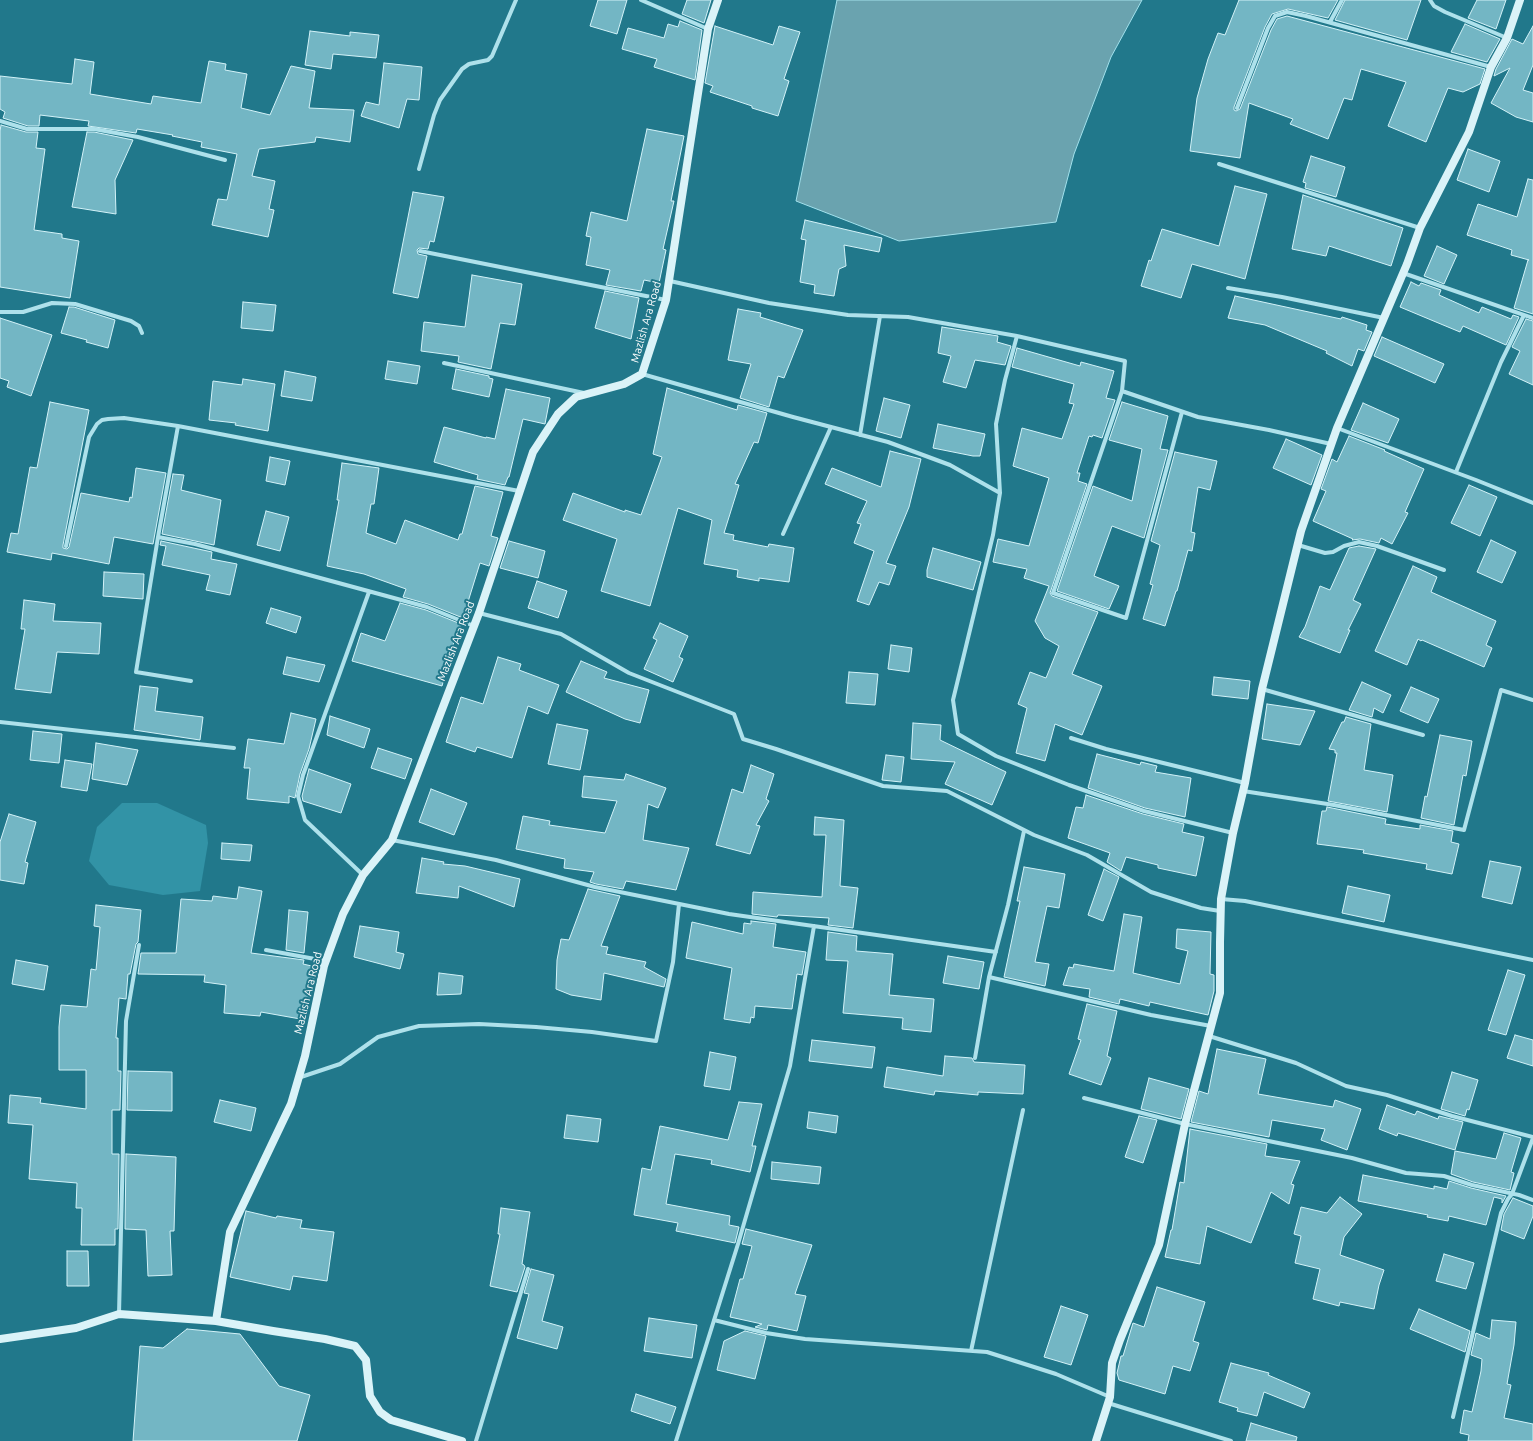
<!DOCTYPE html>
<style>
body{margin:0}
canvas{display:block;background:#21788b}
</style>
<canvas width="1533" height="1441"></canvas>
<script>
const g = document.querySelector('canvas').getContext('2d');
g.lineJoin = 'round';
function fillPath(path, color) {
  g.fillStyle = color;
  g.fill(path, 'evenodd');
}
function shape(rows) {
  const path = new Path2D();
  for (const r of rows) {
    path.moveTo(r[0], r[1]);
    for (let i = 2; i < r.length; i += 2) path.lineTo(r[i], r[i + 1]);
  }
  return path;
}
function strokePath(path, color, width, dash) {
  g.strokeStyle = color;
  g.lineWidth = width;
  g.lineCap = dash ? 'butt' : 'round';
  g.setLineDash(dash || []);
  g.stroke(path);
}
function write(font, color, halo, rows, align = 'center') {
  g.font = font + ' Ubuntu,sans-serif';
  g.lineWidth = 4;
  g.setLineDash([]);
  g.textBaseline = 'middle';
  g.strokeStyle = halo;
  g.fillStyle = color;
  for (const [text, x, y, turn = 0] of rows) {
    g.save();
    g.translate(x, y);
    g.rotate((+turn || 0) * Math.PI / 180);
    g.textAlign = isNaN(turn) ? turn : align;
    if (halo) g.strokeText(text, 0, 0);
    g.fillText(text, 0, 0);
    g.restore();
  }
}
const green = shape([
 [122,803,157,803,206,825,208,843,200,891,163,895,109,885,89,861,97,827]
]);
const water = shape([
 [837,0,1142,0,1111,57,1074,154,1056,222,899,241,796,201,837,0]
]);
const building = shape([
 [598,0,627,0,617,34,590,26,598,0],
 [687,0,711,0,704,23,682,14,687,0],
 [1239,0,1338,0,1328,18,1288,9,1272,14,1265,27,1234,107,1234,110,1236,111,1240,109,1271,30,1277,19,1287,16,1485,69,1480,84,1463,92,1448,88,1426,142,1388,126,1406,82,1361,69,1352,100,1344,98,1328,139,1290,124,1293,119,1249,103,1240,158,1190,151,1197,98,1208,59,1218,33,1225,35,1239,0],
 [1345,0,1421,0,1407,40,1335,20,1345,0],
 [1477,0,1506,0,1496,29,1468,18,1477,0],
 [680,21,702,30,695,80,654,67,657,59,622,49,628,28,664,38,668,24,678,27,680,21],
 [1465,24,1500,39,1487,62,1451,52,1465,24],
 [715,26,773,45,779,26,800,32,784,79,789,81,778,116,752,108,752,106,710,92,713,86,705,83,715,26],
 [1533,26,1533,65,1523,90,1533,93,1533,122,1516,117,1491,103,1510,68,1494,76,1496,69,1512,39,1523,44,1533,26],
 [310,31,350,36,350,32,379,35,376,58,333,54,331,69,305,65,310,31],
 [75,59,94,62,90,94,151,104,153,96,201,103,209,61,226,64,225,70,247,74,241,108,270,115,291,66,315,71,309,108,354,110,350,142,316,137,315,142,259,149,252,176,275,181,269,209,274,210,268,237,212,225,218,199,227,200,237,154,201,147,202,142,172,136,173,135,137,129,136,133,88,126,89,121,40,115,39,126,28,126,3,118,5,112,0,109,0,76,72,84,75,59],
 [384,63,422,67,419,100,407,99,399,128,361,116,366,102,379,105,384,63],
 [1,125,26,132,38,132,36,148,45,149,34,230,62,234,62,238,79,241,70,298,0,287,0,131,1,125],
 [647,129,684,136,671,201,674,201,663,249,666,250,659,283,644,280,641,291,606,285,610,270,586,265,591,237,586,236,591,212,627,221,647,129],
 [87,132,94,132,133,140,115,180,116,214,72,207,87,132],
 [1468,149,1500,161,1489,192,1457,180,1468,149],
 [1311,156,1345,167,1336,197,1305,188,1306,183,1303,182,1311,156],
 [1528,179,1533,180,1533,314,1514,308,1528,260,1529,260,1511,255,1512,250,1467,235,1478,204,1517,217,1528,179],
 [1235,186,1267,194,1245,279,1192,264,1181,298,1141,286,1149,260,1151,261,1162,229,1219,246,1235,186],
 [413,192,444,197,434,242,430,241,428,249,419,248,417,250,418,254,427,256,418,298,393,293,413,192],
 [1303,195,1403,228,1391,266,1329,246,1326,256,1292,249,1303,195],
 [805,220,882,238,879,252,844,245,846,266,839,269,834,296,814,293,815,285,800,282,806,240,801,239,805,220],
 [1437,246,1457,255,1444,284,1424,276,1437,246],
 [472,275,522,284,515,325,500,323,491,369,458,362,459,356,421,351,424,322,465,327,472,275],
 [1411,282,1419,286,1421,283,1441,290,1439,295,1479,313,1482,307,1511,319,1513,315,1519,317,1506,345,1463,326,1460,332,1400,307,1411,282],
 [605,291,639,298,631,339,595,328,605,291],
 [1235,296,1341,319,1342,317,1367,325,1366,330,1372,332,1364,351,1358,349,1352,366,1326,353,1327,351,1265,325,1228,318,1235,296],
 [243,302,276,305,273,331,241,328,243,302],
 [69,307,74,307,115,320,108,348,86,342,87,340,61,333,69,307],
 [738,309,761,313,760,317,803,330,784,378,778,376,769,407,740,398,751,364,728,360,738,309],
 [0,318,52,335,31,396,7,387,9,381,0,378,0,318],
 [1526,319,1533,321,1533,385,1509,374,1520,351,1512,347,1526,319],
 [942,327,998,336,997,342,1011,346,1005,365,975,360,966,388,943,382,951,356,938,353,942,327],
 [1382,337,1444,364,1435,383,1374,356,1382,337],
 [1017,348,1080,366,1081,362,1114,371,1106,398,1115,400,1102,438,1093,435,1092,437,1089,436,1077,473,1080,473,1078,481,1087,484,1050,593,1052,596,1098,612,1072,674,1102,686,1082,735,1055,724,1045,761,1016,753,1027,708,1018,704,1030,672,1046,678,1059,646,1045,638,1035,621,1049,586,1024,578,1027,569,993,562,998,539,1029,546,1049,478,1013,466,1022,428,1062,439,1074,404,1069,403,1074,384,1012,367,1017,348],
 [388,361,420,366,417,384,385,379,388,361],
 [456,369,489,376,489,378,493,379,489,397,452,389,456,369],
 [285,371,316,377,312,401,281,396,285,371],
 [243,379,275,384,268,431,235,425,236,423,209,420,213,381,242,385,243,379],
 [667,388,737,410,738,405,767,413,758,443,754,442,735,484,739,485,724,533,734,535,733,540,768,547,769,544,794,548,789,582,759,578,759,581,737,577,738,570,704,564,712,520,678,508,650,606,601,591,617,539,563,520,573,493,625,512,625,510,641,515,662,457,653,454,667,388],
 [506,389,550,398,545,424,523,419,509,477,508,477,505,485,477,479,478,475,434,462,444,427,486,438,486,437,495,439,506,389],
 [884,398,910,405,901,438,876,431,884,398],
 [50,402,89,410,63,545,63,548,67,549,69,547,81,493,129,502,130,497,132,498,136,468,166,473,153,544,114,537,109,564,52,553,51,560,7,552,11,533,18,534,30,467,37,468,50,402],
 [1122,402,1168,416,1160,449,1168,450,1144,538,1112,526,1094,576,1119,586,1109,609,1057,591,1093,486,1132,501,1142,449,1109,440,1122,402],
 [1363,403,1399,419,1388,443,1351,430,1363,403],
 [938,424,985,434,980,456,973,456,933,448,938,424],
 [1349,436,1385,450,1384,451,1424,469,1405,512,1408,513,1392,544,1381,538,1379,543,1360,539,1352,540,1353,539,1313,521,1326,491,1321,489,1332,459,1337,462,1349,436],
 [1286,439,1322,455,1311,485,1273,468,1286,439],
 [890,451,921,459,909,507,886,563,896,566,889,585,879,582,869,605,857,601,874,551,854,543,861,524,857,523,867,501,825,484,832,468,881,487,890,451],
 [1175,452,1217,461,1210,490,1198,487,1191,532,1195,533,1192,551,1188,550,1177,591,1176,591,1165,626,1143,619,1153,585,1150,584,1160,545,1151,541,1175,452],
 [270,457,290,461,285,485,266,481,270,457],
 [342,463,379,468,374,504,371,504,366,533,396,544,405,520,458,540,460,534,462,534,475,486,503,492,491,536,498,538,489,566,480,563,463,618,428,604,403,597,406,589,364,574,327,566,339,500,337,500,342,463],
 [173,474,184,475,181,490,221,500,214,545,162,534,173,474],
 [1469,485,1497,497,1480,536,1451,523,1469,485],
 [266,511,289,517,280,551,257,545,266,511],
 [1491,540,1516,552,1502,583,1477,572,1491,540],
 [161,541,212,552,211,559,237,564,230,595,206,590,210,575,162,565,166,546,160,545,161,541],
 [509,541,545,551,538,578,500,568,509,541],
 [1359,546,1376,549,1353,600,1361,604,1348,630,1350,630,1340,653,1299,637,1305,627,1320,586,1330,590,1349,548,1359,546],
 [933,548,981,562,973,590,927,577,927,570,933,548],
 [1413,566,1437,577,1431,592,1496,621,1486,645,1492,648,1484,667,1422,640,1421,641,1418,639,1407,665,1375,651,1413,566],
 [104,572,144,574,143,599,103,596,104,572],
 [537,581,567,591,558,618,528,608,537,581],
 [24,600,55,604,53,621,101,623,99,654,57,652,51,693,15,689,25,629,21,629,24,600],
 [400,603,426,610,461,624,446,663,448,664,442,686,352,661,361,633,385,641,400,603],
 [271,608,301,617,296,633,266,623,271,608],
 [660,623,688,636,679,657,683,659,673,682,644,669,657,640,653,638,660,623],
 [891,645,912,648,909,672,888,669,891,645],
 [287,657,325,665,319,682,283,674,287,657],
 [498,657,521,664,519,670,559,685,548,714,528,706,512,758,477,747,475,752,446,742,461,697,483,704,498,657],
 [581,661,607,672,604,678,649,690,640,723,625,719,566,692,581,661],
 [849,672,878,674,875,705,846,703,849,672],
 [1214,677,1250,681,1248,699,1212,695,1214,677],
 [1362,682,1391,695,1383,713,1374,708,1372,717,1349,710,1362,682],
 [140,686,158,688,155,711,203,717,200,740,134,730,140,686],
 [1411,687,1439,699,1428,723,1400,711,1411,687],
 [1267,704,1315,711,1300,745,1262,739,1267,704],
 [291,713,316,719,309,749,300,774,295,798,289,796,289,803,247,799,250,768,244,768,248,739,284,744,291,713],
 [330,716,370,729,364,748,327,735,330,716],
 [1346,717,1371,724,1364,770,1393,775,1387,812,1328,801,1337,753,1335,753,1335,750,1329,749,1342,722,1344,722,1346,717],
 [913,723,941,725,940,740,1006,772,992,805,945,784,955,762,911,759,913,723],
 [557,724,588,730,580,770,548,764,557,724],
 [33,731,62,734,59,763,30,760,33,731],
 [1440,735,1472,741,1466,776,1463,775,1454,825,1421,818,1425,796,1427,797,1440,735],
 [96,743,138,750,127,785,92,779,96,743],
 [378,748,412,759,405,779,371,768,378,748],
 [1097,754,1140,765,1141,762,1157,766,1155,772,1191,778,1185,817,1145,808,1088,788,1097,754],
 [886,755,904,757,901,782,882,780,886,755],
 [65,760,92,764,87,791,61,787,65,760],
 [751,765,774,774,766,799,769,801,756,825,760,826,750,854,716,845,732,789,743,793,751,765],
 [309,769,351,784,341,813,303,801,302,796,309,769],
 [626,774,666,788,658,808,648,804,643,840,689,848,676,890,626,881,623,889,596,884,590,882,594,872,564,868,565,859,516,849,523,816,550,821,549,825,605,833,617,801,582,797,584,776,624,780,626,774],
 [431,789,467,803,454,835,419,822,431,789],
 [1086,795,1143,814,1184,824,1182,832,1204,837,1196,876,1158,868,1158,865,1126,857,1121,871,1107,862,1110,853,1068,838,1076,807,1083,808,1086,795],
 [1327,807,1386,819,1385,824,1420,829,1420,825,1453,831,1451,842,1459,844,1452,874,1426,869,1427,864,1363,853,1364,850,1317,844,1322,811,1326,811,1327,807],
 [9,814,36,822,25,862,28,863,24,884,0,880,0,842,9,814],
 [815,817,844,820,840,886,858,888,853,928,828,925,829,918,778,915,777,917,752,914,753,892,822,897,826,835,814,835,815,817],
 [222,843,252,845,250,861,221,859,222,843],
 [422,858,444,862,443,864,465,866,520,879,514,907,459,886,458,898,416,893,422,858],
 [1490,861,1521,867,1512,904,1482,897,1490,861],
 [1024,867,1065,874,1059,908,1047,906,1035,962,1049,964,1045,986,1004,977,1020,901,1017,901,1024,867],
 [1104,869,1119,877,1103,921,1088,915,1104,869],
 [1348,886,1390,895,1384,922,1342,913,1348,886],
 [239,887,262,891,251,953,304,960,303,964,316,967,306,1020,261,1012,260,1016,224,1013,226,985,204,982,205,975,138,974,141,953,176,953,181,899,212,901,213,896,237,899,239,887],
 [588,889,620,896,601,946,608,947,606,954,646,962,644,967,666,979,664,987,604,973,601,1000,571,995,556,989,557,960,561,939,569,940,588,889],
 [96,905,141,910,138,942,136,944,130,974,128,974,126,999,119,998,116,1038,118,1038,118,1071,121,1071,120,1110,112,1110,112,1154,119,1154,118,1229,115,1229,115,1245,81,1245,82,1208,76,1208,77,1183,29,1179,33,1125,8,1123,10,1095,41,1098,40,1103,86,1109,86,1070,59,1070,59,1027,61,1005,87,1007,91,969,96,970,100,927,94,926,96,905],
 [289,910,308,912,304,953,286,950,289,910],
 [1124,914,1142,917,1133,973,1180,984,1188,951,1176,948,1177,929,1211,932,1210,974,1214,975,1214,991,1208,1015,1150,1002,1149,1006,1120,999,1119,1004,1089,997,1090,989,1063,985,1069,967,1073,968,1074,964,1114,971,1124,914],
 [751,921,776,924,773,947,806,952,802,975,797,974,792,1009,755,1006,754,1018,751,1017,750,1023,724,1019,732,968,686,958,692,922,743,934,744,923,751,924,751,921],
 [360,926,399,932,396,952,404,954,400,969,354,957,360,926],
 [828,932,857,936,856,951,893,954,889,995,934,999,931,1032,902,1029,903,1018,843,1013,848,961,826,960,828,932],
 [948,956,984,962,979,989,943,983,948,956],
 [16,960,48,966,44,990,12,984,16,960],
 [1508,970,1525,975,1506,1035,1488,1030,1508,970],
 [439,973,463,976,461,994,437,995,439,973],
 [1087,1004,1117,1011,1107,1056,1111,1058,1101,1085,1069,1074,1081,1040,1078,1039,1087,1004],
 [1515,1035,1533,1040,1533,1066,1507,1058,1515,1035],
 [812,1040,875,1047,872,1068,809,1061,812,1040],
 [1217,1049,1266,1059,1258,1094,1333,1107,1335,1100,1361,1109,1347,1150,1321,1140,1325,1129,1272,1120,1269,1137,1191,1122,1199,1091,1208,1094,1217,1049],
 [710,1052,736,1057,730,1090,704,1086,710,1052],
 [945,1056,972,1058,974,1062,1025,1065,1023,1094,978,1092,978,1095,935,1091,934,1095,884,1087,887,1067,943,1076,945,1056],
 [128,1071,172,1072,172,1111,127,1110,128,1071],
 [1452,1072,1478,1080,1469,1110,1467,1109,1465,1116,1441,1109,1452,1072],
 [1149,1078,1189,1089,1181,1119,1141,1109,1149,1078],
 [220,1100,256,1108,251,1131,214,1122,220,1100],
 [739,1102,762,1104,752,1146,756,1146,750,1172,711,1164,712,1160,675,1154,666,1204,730,1216,729,1225,739,1227,735,1243,676,1231,678,1223,634,1215,642,1168,651,1170,660,1126,728,1140,739,1102],
 [1387,1105,1415,1115,1417,1111,1438,1119,1439,1116,1463,1122,1455,1150,1398,1133,1397,1136,1379,1129,1387,1105],
 [809,1112,838,1116,836,1133,807,1128,809,1112],
 [567,1115,601,1119,598,1142,564,1138,567,1115],
 [1139,1116,1157,1120,1143,1163,1125,1157,1139,1116],
 [1190,1129,1267,1144,1265,1156,1300,1161,1291,1184,1294,1185,1289,1204,1271,1192,1251,1243,1207,1226,1200,1264,1165,1257,1171,1230,1172,1230,1180,1182,1184,1183,1190,1129],
 [1504,1133,1521,1138,1511,1172,1514,1173,1510,1190,1473,1182,1451,1174,1455,1151,1496,1159,1504,1133],
 [126,1154,176,1157,174,1231,170,1231,172,1275,148,1276,146,1230,125,1229,126,1154],
 [772,1162,821,1167,819,1184,771,1179,772,1162],
 [1363,1175,1434,1189,1434,1186,1447,1189,1449,1181,1471,1188,1506,1196,1502,1203,1502,1199,1494,1197,1486,1225,1449,1216,1448,1221,1427,1217,1428,1215,1358,1201,1363,1175],
 [1340,1197,1362,1214,1344,1237,1340,1255,1384,1270,1379,1285,1374,1309,1340,1302,1339,1306,1313,1299,1320,1269,1295,1263,1301,1236,1294,1234,1301,1207,1327,1213,1340,1197],
 [1513,1198,1533,1206,1533,1216,1524,1239,1501,1230,1504,1214,1513,1198],
 [501,1208,530,1212,522,1264,524,1265,525,1267,517,1292,490,1286,500,1234,498,1234,501,1208],
 [246,1211,276,1218,277,1216,302,1220,300,1228,334,1232,327,1281,293,1276,290,1290,230,1277,246,1211],
 [746,1229,812,1245,795,1294,806,1296,797,1331,768,1325,767,1330,755,1327,762,1324,730,1317,740,1279,743,1279,752,1246,742,1244,746,1229],
 [67,1251,88,1251,89,1286,67,1286,67,1251],
 [1444,1254,1474,1263,1466,1289,1436,1281,1444,1254],
 [531,1269,554,1275,542,1321,563,1327,557,1349,517,1338,529,1294,524,1293,531,1269],
 [1157,1287,1205,1302,1193,1341,1199,1343,1190,1371,1173,1366,1165,1394,1119,1380,1117,1373,1121,1356,1123,1356,1133,1323,1144,1327,1157,1287],
 [1061,1306,1088,1315,1071,1365,1044,1357,1061,1306],
 [1419,1309,1470,1331,1465,1352,1410,1329,1419,1309],
 [649,1318,697,1325,692,1358,644,1351,649,1318],
 [1492,1320,1516,1322,1514,1345,1507,1384,1511,1385,1504,1418,1533,1424,1533,1441,1468,1441,1469,1435,1460,1433,1464,1410,1472,1412,1481,1371,1482,1359,1471,1355,1476,1333,1490,1339,1492,1320],
 [187,1329,240,1334,279,1386,310,1395,297,1441,133,1441,140,1346,163,1348,187,1329],
 [745,1331,766,1336,755,1379,717,1370,724,1341,745,1331],
 [1231,1363,1269,1373,1268,1375,1310,1393,1304,1408,1264,1392,1257,1416,1237,1411,1238,1408,1219,1402,1231,1363],
 [636,1394,676,1407,670,1424,631,1411,636,1394],
 [1251,1423,1297,1437,1296,1441,1246,1441,1251,1423]
]);
const street = shape([
 [641,0,708,29],
 [1430,0,1434,6,1445,12,1507,38],
 [1330,22,1342,0],
 [1237,108,1268,28,1275,16,1287,12,1306,16,1491,67],
 [0,121,27,129,94,129,138,137,225,160],
 [1219,164,1420,228],
 [419,169,434,115,440,100,462,69,469,64,488,60,492,56,516,0],
 [420,251,666,300],
 [1403,273,1533,318],
 [670,281,769,303,848,315,908,317,1017,336,1125,361,1122,391,1198,417,1269,430,1331,444],
 [1228,288,1282,297,1384,318],
 [0,312,23,312,52,303,75,304,131,321,139,326,142,333],
 [1017,336,1005,380,996,424,1000,493,993,535,953,700,958,734,996,756,1069,785,1144,811,1233,833],
 [444,363,584,393],
 [642,374,793,417,888,442,950,465,1000,493],
 [1122,391,1053,593,1126,618,1182,412],
 [178,426,158,537,136,672,191,681],
 [1337,428,1476,480,1533,503],
 [860,435,880,316],
 [1456,472,1501,362,1524,315],
 [783,534,831,427],
 [158,537,195,544,427,607,474,626],
 [1298,545,1325,553,1333,552,1344,546,1359,542,1377,546,1444,570],
 [66,546,89,437,97,424,102,420,108,419,124,418,178,426,519,491],
 [479,613,561,634,629,673,734,714,743,739,776,749,883,786,947,791,1034,835,1087,855,1151,892,1201,908,1220,911],
 [1262,689,1423,735],
 [0,722,234,748],
 [1071,738,1106,749,1245,783],
 [1243,791,1334,805,1464,830,1501,690,1533,700],
 [1024,831,1008,905,989,977,1151,1015,1211,1026],
 [392,840,496,860,595,887,729,914,996,952],
 [363,875,305,820,298,796,303,775,369,592],
 [1221,899,1245,901,1533,960],
 [266,950,326,961],
 [1209,1036,1296,1063,1346,1086,1387,1095,1452,1116,1533,1137],
 [975,1058,989,977],
 [298,1078,340,1064,378,1037,419,1026,479,1024,536,1027,592,1032,656,1041,673,962,679,904],
 [1084,1098,1185,1124,1352,1158,1406,1173,1444,1176,1472,1185,1519,1195,1533,1200],
 [119,1314,126,1021,139,945],
 [714,1320,766,1333,805,1339,987,1352,1056,1374,1110,1397],
 [971,1351,1023,1110],
 [1108,1403,1231,1441],
 [1453,1417,1501,1213,1508,1199,1512,1194,1533,1138],
 [476,1441,528,1269],
 [676,1441,738,1244,790,1066,814,926]
]);
const secondary = shape([
 [216,1321,230,1232,291,1104,305,1056,324,966,343,914,363,875,392,840,479,613,533,452,558,414,576,397,624,384,642,374,666,300,708,29,718,0],
 [0,1339,76,1328,119,1314,216,1321,273,1331,325,1339,355,1346,366,1360,370,1396,380,1412,391,1420,462,1441],
 [1096,1441,1110,1397,1112,1363,1120,1340,1159,1245,1185,1124,1220,993,1220,942,1221,899,1233,833,1245,783,1262,689,1301,531,1337,428,1407,264,1420,228,1469,132,1491,67,1507,38,1520,0]
]);
const streetNames = [
 ["Mazlish Ara Road",646,322,-74],
 ["Mazlish Ara Road",456,641,-69],
 ["Mazlish Ara Road",308,993,-76]
];
fillPath(green, '#3293a6');
fillPath(water, '#6aa3af');
strokePath(water, '#a2e1ec', 1);
fillPath(building, '#73b6c4');
strokePath(building, '#d3f2f8', 1);
strokePath(street, '#aee1eb', 4);
strokePath(secondary, '#daf3f8', 8);
write('11px', '#fff', '#21788b', streetNames);
</script>
